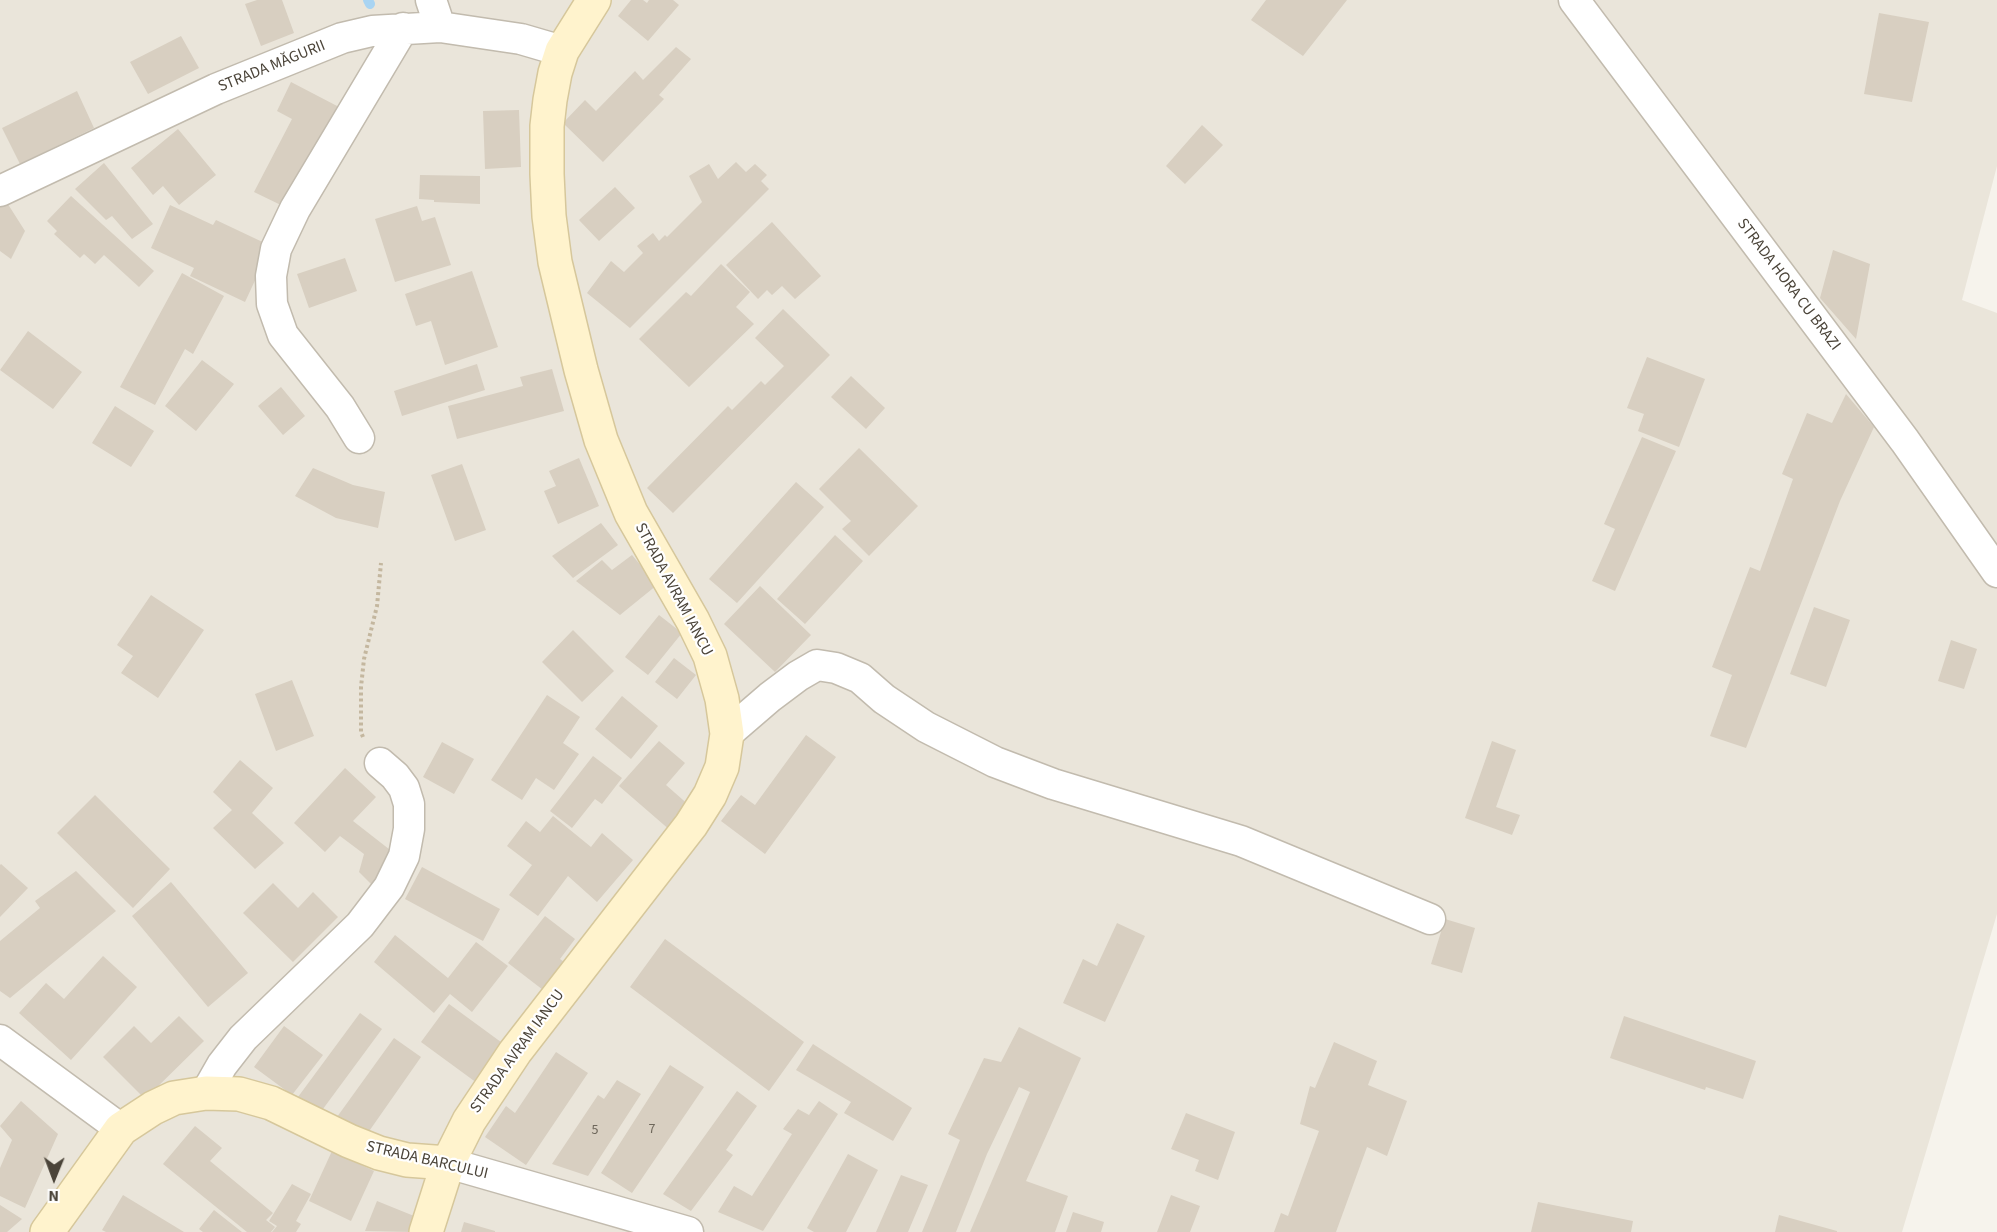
<!DOCTYPE html>
<meta charset="utf-8">
<style>
body{margin:0}
#map{position:relative;width:1997px;height:1232px;overflow:hidden;background:#f6f3ec;font-family:"Source Sans 3",sans-serif}
canvas{display:block}
.north{position:absolute;left:24px;top:1148px;width:60px;height:60px;-webkit-text-stroke:4px #fff;paint-order:stroke;rotate:181deg;font-size:16px;font-weight:700;line-height:24px;text-align:center;color:#4b4439}
.north::after{content:'';display:block;margin:auto;width:21px;height:27px;background:#4b4439;clip-path:polygon(50% 0,100% 100%,50% 72%,0 100%)}
</style>
<div id="map">
<canvas width="1997" height="1232"></canvas>
<div class="north">N</div>
</div>
<script>
const g = document.querySelector('canvas').getContext('2d');
g.lineJoin = 'round';
function fillPath(path, color) {
  g.fillStyle = color;
  g.fill(path, 'evenodd');
}
function shape(rows) {
  const path = new Path2D();
  for (const r of rows) {
    path.moveTo(r[0], r[1]);
    for (let i = 2; i < r.length; i += 2) path.lineTo(r[i], r[i + 1]);
  }
  return path;
}
function strokePath(path, color, width, dash) {
  g.strokeStyle = color;
  g.lineWidth = width;
  g.lineCap = dash ? 'butt' : 'round';
  g.setLineDash(dash || []);
  g.stroke(path);
}
function write(font, color, halo, rows, align = 'center') {
  g.font = font + ' "Source Sans 3",sans-serif';
  g.lineWidth = 4.5;
  g.setLineDash([]);
  g.textBaseline = 'middle';
  g.strokeStyle = halo;
  g.fillStyle = color;
  for (const [text, x, y, turn = 0] of rows) {
    g.save();
    g.translate(x, y);
    g.rotate((+turn || 0) * Math.PI / 180);
    g.textAlign = isNaN(turn) ? turn : align;
    if (halo) g.strokeText(text, 0, 0);
    g.fillText(text, 0, 0);
    g.restore();
  }
}
const residential = shape([
 [0,0,1997,0,1997,166,1962,300,1997,313,1997,914,1902,1232,0,1232]
]);
const stream = shape([
 [368,0,370,4]
]);
const building = shape([
 [257,0,282,0,294,33,261,46,245,4],
 [631,0,643,0,647,3,649,0,673,0,679,5,648,41,618,16],
 [1266,0,1347,0,1303,56,1251,20],
 [1879,13,1929,22,1912,102,1864,94],
 [181,36,199,68,148,94,130,62],
 [676,47,691,59,659,95,664,99,603,162,563,123,585,100,596,111,635,71,643,80],
 [291,82,339,107,287,208,254,192,292,119,277,111],
 [77,91,94,128,20,164,2,128],
 [519,110,521,167,485,169,483,111],
 [1202,125,1223,145,1185,184,1166,166],
 [178,129,216,175,179,205,163,186,153,195,131,168],
 [736,162,746,172,755,164,767,175,761,181,769,189,630,328,587,293,611,261,624,272,643,253,637,246,653,233,659,241,665,235,667,237,702,202,689,176,709,164,718,179],
 [104,163,153,224,132,239,112,216,106,220,75,189],
 [420,175,480,176,480,204,434,202,434,200,419,199],
 [615,187,635,208,599,241,579,220],
 [71,196,154,271,139,287,104,255,95,264,84,254,80,258,54,234,57,231,47,221],
 [4,198,25,231,11,259,0,251,0,201],
 [170,205,213,225,216,220,271,246,245,302,190,276,194,268,151,248],
 [417,206,422,221,435,217,451,265,395,282,375,219],
 [772,222,821,276,795,299,782,286,772,295,767,290,758,299,726,265],
 [1833,250,1870,264,1856,339,1820,298],
 [345,258,357,291,309,308,297,274],
 [721,264,750,292,736,307,754,324,689,387,639,339,686,292,691,296],
 [472,271,498,347,445,365,431,321,416,326,405,294],
 [182,273,224,296,193,354,185,349,155,405,120,387],
 [783,309,830,355,673,513,647,488,728,406,732,410,761,381,765,385,784,366,755,338],
 [28,331,82,372,53,409,0,370],
 [1647,357,1705,379,1679,447,1638,431,1644,414,1627,408],
 [202,360,234,384,196,431,165,406],
 [477,364,485,390,402,416,394,391],
 [552,369,564,411,457,439,448,406,523,386,520,377],
 [851,376,885,408,866,429,831,397],
 [281,387,305,416,283,435,258,406],
 [1846,394,1874,427,1840,501,1746,748,1710,736,1732,675,1712,667,1750,567,1760,571,1793,479,1782,474,1807,413,1832,423],
 [115,406,154,431,131,467,92,443],
 [1642,437,1676,451,1615,591,1592,581,1615,529,1604,524],
 [859,448,918,506,869,556,842,529,851,521,819,489],
 [579,458,599,506,558,524,544,491,556,486,549,471],
 [462,464,486,530,455,541,431,475],
 [313,468,353,485,385,492,378,528,336,518,295,496],
 [796,482,824,507,737,603,709,579],
 [601,523,618,545,573,578,552,556],
 [835,535,863,561,805,624,777,599],
 [632,555,657,585,620,615,576,581,602,560,612,570],
 [760,586,811,635,775,672,724,624],
 [151,595,204,630,158,698,121,673,133,656,117,645],
 [1814,607,1850,620,1826,687,1790,674],
 [659,615,682,633,648,675,625,657],
 [573,630,614,671,582,702,542,662],
 [1951,640,1977,649,1964,689,1938,681],
 [674,658,696,675,677,699,655,682],
 [292,680,314,736,276,751,255,694],
 [547,695,580,717,563,743,579,754,554,790,536,778,522,800,491,780],
 [622,696,658,726,631,759,595,729],
 [806,735,836,757,765,854,721,821,741,795,755,805],
 [659,741,685,763,666,785,691,807,671,831,619,786],
 [1492,741,1516,750,1496,807,1520,815,1512,835,1465,818],
 [442,742,474,759,454,794,423,777],
 [593,756,622,778,602,804,595,799,572,828,550,811],
 [240,760,273,788,252,813,284,843,255,869,213,828,232,810,213,792],
 [345,768,376,797,353,821,394,853,375,888,359,872,364,854,340,836,325,852,294,823],
 [95,795,170,869,133,908,57,833],
 [553,816,591,847,602,833,633,860,597,902,568,876,538,916,509,895,532,865,507,846,526,821,540,832],
 [1,864,28,888,0,917,0,865],
 [422,867,500,909,483,941,405,899],
 [76,871,116,911,10,998,0,991,0,941,40,908,35,901],
 [171,882,248,973,208,1007,132,916],
 [273,883,298,908,313,892,338,917,293,962,243,913],
 [545,916,575,939,560,959,568,965,547,993,508,963],
 [1445,919,1475,928,1462,973,1431,964],
 [1117,923,1145,936,1105,1022,1063,1003,1083,959,1097,966],
 [395,935,448,978,476,942,508,966,472,1012,450,994,434,1013,374,962],
 [665,939,804,1042,769,1091,630,987],
 [103,956,137,987,71,1060,19,1013,46,983,64,999],
 [449,1004,505,1045,477,1083,421,1042],
 [360,1013,382,1029,320,1113,298,1097],
 [179,1016,204,1041,145,1099,103,1057,134,1026,151,1043],
 [1624,1016,1756,1061,1743,1099,1706,1087,1705,1090,1610,1058],
 [284,1026,323,1055,292,1095,254,1067],
 [1019,1027,1081,1058,1026,1181,1068,1196,1055,1232,970,1232,1030,1092,1019,1087,987,1154,956,1232,922,1232,960,1140,948,1134,984,1058,1001,1062],
 [394,1038,421,1057,365,1137,337,1117],
 [1334,1042,1377,1061,1368,1085,1407,1101,1387,1156,1367,1147,1336,1232,1274,1232,1281,1213,1288,1216,1319,1131,1300,1124,1310,1086,1315,1088],
 [813,1044,912,1108,893,1141,844,1113,851,1102,796,1070],
 [556,1052,588,1073,526,1165,485,1137,506,1106,515,1113],
 [670,1065,704,1087,632,1193,601,1173],
 [617,1080,641,1094,588,1176,552,1164,598,1095,604,1099],
 [737,1091,757,1106,726,1150,733,1155,691,1211,663,1194],
 [21,1101,58,1134,25,1208,0,1196,0,1168,12,1140,0,1126],
 [819,1101,838,1114,763,1231,718,1212,734,1186,752,1196,792,1134,783,1129,798,1109,809,1115],
 [1186,1113,1235,1132,1218,1180,1195,1171,1199,1160,1171,1149],
 [195,1126,222,1148,210,1161,273,1213,266,1220,275,1227,271,1232,247,1232,163,1164],
 [332,1151,374,1171,351,1221,309,1201],
 [848,1154,878,1170,846,1232,814,1232,807,1228],
 [901,1175,928,1185,908,1232,876,1232],
 [292,1184,311,1194,296,1221,301,1224,296,1232,272,1232,277,1226,269,1221],
 [123,1195,184,1232,106,1232,102,1230],
 [1171,1195,1200,1206,1190,1232,1157,1232],
 [377,1201,419,1218,413,1232,365,1231],
 [1538,1202,1633,1221,1631,1232,1531,1232],
 [0,1205,22,1219,7,1232,0,1232],
 [214,1210,242,1232,203,1232,199,1229],
 [1073,1212,1104,1222,1101,1232,1066,1232],
 [1779,1215,1837,1231,1837,1232,1775,1232],
 [464,1222,495,1231,495,1232,461,1232]
]);
const path = shape([
 [363,737,361,732,361,687,364,659,377,606,381,563]
]);
const street = shape([
 [431,0,440,27],
 [1574,0,1905,441,1997,572],
 [0,191,216,89,342,38,372,31,440,27,521,39,562,51],
 [359,438,340,407,283,335,272,304,271,276,276,249,295,209,403,28],
 [727,734,770,697,798,676,817,665,836,668,860,678,884,699,926,727,995,762,1053,784,1241,841,1430,919],
 [0,1040,121,1129],
 [206,1093,222,1065,243,1038,360,925,389,887,404,856,409,829,409,804,404,788,395,776,380,763],
 [448,1163,688,1232]
]);
const secondary = shape([
 [47,1232,121,1129,153,1108,174,1098,206,1093,239,1094,271,1103,349,1141,379,1153,407,1160,448,1163],
 [426,1232,448,1163,469,1121,515,1052,691,825,710,795,722,767,727,734,722,699,710,656,693,621,631,513,601,440,581,370,555,262,549,216,547,174,547,126,550,100,555,73,562,51,594,0]
]);
const numberNames = [
 ["7",652,1130],
 ["5",595,1131]
];
const streetNames = [
 ["STRADA MĂGURII",272,67,-22],
 ["STRADA HORA CU BRAZI",1788,285,53],
 ["STRADA AVRAM IANCU",673,590,62],
 ["STRADA AVRAM IANCU",518,1052,-54],
 ["STRADA BARCULUI",427,1161,13]
];
fillPath(residential, '#eae5da');
strokePath(stream, '#a9d4f2', 10);
fillPath(building, '#d8cfc1');
strokePath(street, '#c2bbae', 33);
strokePath(secondary, '#d6c79b', 36);
strokePath(path, '#c4b79f', 4, [3, 3]);
strokePath(street, '#fff', 30);
strokePath(secondary, '#fff3cd', 33);
write('14px', '#6e675b', null, numberNames);
write('16px', '#4b4439', '#fff', streetNames);
</script>
